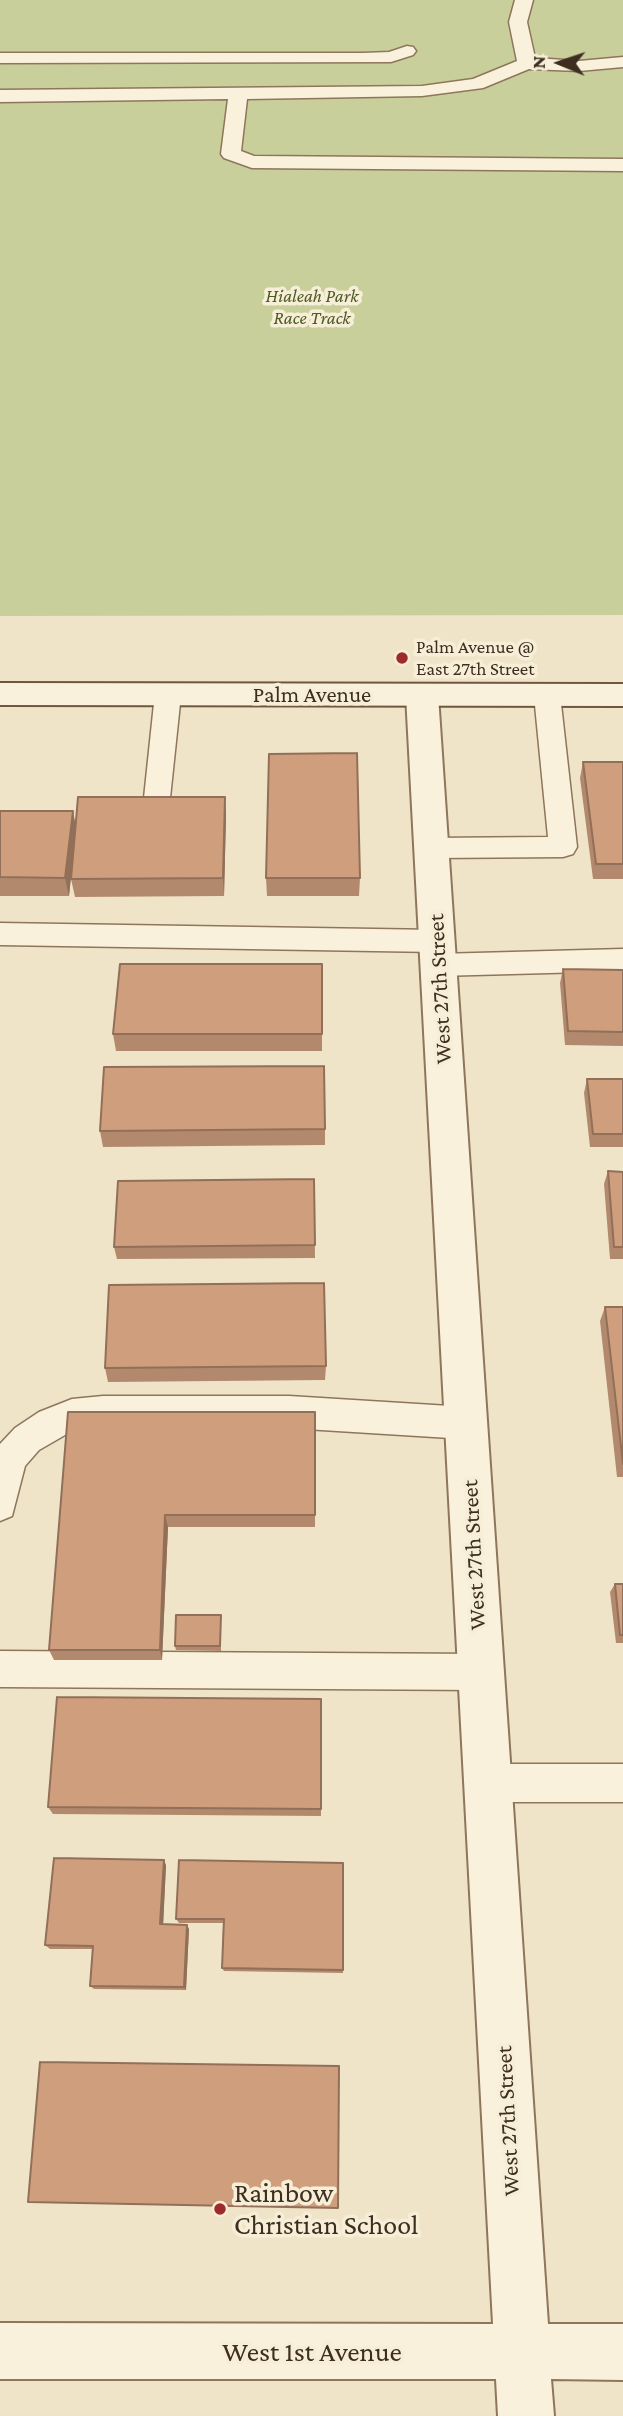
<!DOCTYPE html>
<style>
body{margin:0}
#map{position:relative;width:623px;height:2416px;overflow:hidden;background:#f0e4c8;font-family:"Crimson Pro",serif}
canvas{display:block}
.north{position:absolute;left:525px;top:28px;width:70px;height:70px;-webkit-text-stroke:5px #f7eed8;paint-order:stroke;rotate:272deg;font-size:19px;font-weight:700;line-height:28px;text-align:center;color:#3d2e20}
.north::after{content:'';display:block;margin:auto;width:24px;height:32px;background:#3d2e20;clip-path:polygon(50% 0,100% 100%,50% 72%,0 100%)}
</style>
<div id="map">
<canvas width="623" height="2416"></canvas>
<div class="north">N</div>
</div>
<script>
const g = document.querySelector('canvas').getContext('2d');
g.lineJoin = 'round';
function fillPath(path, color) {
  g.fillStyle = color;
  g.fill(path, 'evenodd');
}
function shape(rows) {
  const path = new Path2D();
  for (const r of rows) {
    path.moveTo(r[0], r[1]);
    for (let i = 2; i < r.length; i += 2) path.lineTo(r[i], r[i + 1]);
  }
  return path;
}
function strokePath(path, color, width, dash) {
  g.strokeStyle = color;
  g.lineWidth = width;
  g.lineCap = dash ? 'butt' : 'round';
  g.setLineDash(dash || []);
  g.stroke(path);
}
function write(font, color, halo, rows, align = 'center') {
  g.font = font + ' "Crimson Pro",serif';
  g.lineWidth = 7;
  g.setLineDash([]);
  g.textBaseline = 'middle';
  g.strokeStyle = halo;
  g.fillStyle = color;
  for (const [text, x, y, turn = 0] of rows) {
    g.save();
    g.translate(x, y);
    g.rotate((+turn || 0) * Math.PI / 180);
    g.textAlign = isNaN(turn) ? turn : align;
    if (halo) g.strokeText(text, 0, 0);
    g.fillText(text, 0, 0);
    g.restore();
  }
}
const green = shape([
 [0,0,623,0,623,615,0,616]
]);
const lane = shape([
 [515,0,533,0,527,22,535,58,579,61,623,57,623,67,579,71,529,69,483,88,422,96,247,99,241,151,254,156,623,159,623,171,252,168,224,158,221,154,228,99,0,102,0,90,422,86,473,79,517,61,509,22,515,0],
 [407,46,413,47,416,51,413,55,391,62,0,63,0,53,363,53,389,52,407,46],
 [168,685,177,688,181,694,170,798,166,805,157,808,148,805,144,798,155,694,159,688,168,685],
 [547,686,556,689,560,695,577,847,573,854,563,857,432,858,422,855,418,848,422,841,432,838,548,837,534,695,538,689,547,686],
 [0,923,437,930,447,933,451,941,447,949,437,952,0,945,0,923],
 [623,949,623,971,438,976,428,973,424,965,428,957,438,954,623,949],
 [103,1396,289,1396,466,1407,478,1412,483,1423,478,1434,466,1439,289,1428,103,1428,72,1431,39,1450,25,1466,12,1516,0,1521,0,1444,15,1428,39,1412,72,1399,103,1396],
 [0,1651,481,1654,494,1659,499,1672,494,1685,481,1690,0,1687,0,1651],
 [488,1764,623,1764,623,1802,488,1802,474,1797,469,1783,474,1769,488,1764]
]);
const street = shape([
 [422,684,433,687,438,695,548,2324,623,2324,623,2380,551,2379,554,2416,498,2416,496,2379,0,2379,0,2323,493,2324,406,695,411,687,422,684]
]);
const secondary = shape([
 [0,683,623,684,623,706,0,705,0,683]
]);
const wall = shape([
 [583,762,623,762,623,879,593,879,580,778],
 [225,797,226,816,224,896,75,897,71,879,72,866,69,896,0,896,0,811,73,811,76,827],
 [266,878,360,878,359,896,267,896],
 [322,964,322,1051,116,1051,113,1034],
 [563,969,623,970,623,1046,565,1045,560,983],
 [587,1079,623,1079,623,1147,590,1147,584,1093],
 [325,1129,325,1145,103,1147,100,1131],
 [608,1171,623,1172,623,1259,610,1259,604,1184],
 [314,1179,315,1258,117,1259,114,1247],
 [605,1307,623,1307,623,1477,617,1477,600,1321],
 [326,1366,325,1380,108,1382,105,1368],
 [68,1412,315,1412,315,1527,168,1527,162,1660,54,1660,49,1650],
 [615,1584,623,1584,623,1643,616,1643,610,1592],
 [221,1615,221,1651,176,1650,175,1646],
 [321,1699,321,1816,53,1814,48,1807],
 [179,1860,343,1970,343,1973,224,1971,222,1968,223,1923,179,1923,176,1919],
 [166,1865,163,1924,189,1929,186,1990,94,1989,90,1986,93,1949,50,1949,45,1945]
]);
const shadedWall = shape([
 [225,797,226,816,224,896,223,878],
 [73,811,76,830,69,896,65,878],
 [165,1515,168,1527,162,1660,160,1650],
 [164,1860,166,1865,163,1928,160,1924],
 [187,1925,189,1929,186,1990,184,1987]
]);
const building = shape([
 [357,753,360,878,266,878,269,754,357,753],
 [583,762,623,762,623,864,596,864,583,762],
 [78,797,225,797,223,878,71,879,78,797],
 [0,811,73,811,65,878,0,877,0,811],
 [120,964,322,964,322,1034,113,1034,120,964],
 [563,969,623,970,623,1032,568,1031,563,969],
 [324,1066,325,1129,100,1131,104,1067,324,1066],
 [587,1079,623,1079,623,1134,593,1134,587,1079],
 [608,1171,623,1172,623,1247,614,1247,608,1171],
 [314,1179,315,1245,114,1247,118,1181,314,1179],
 [324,1283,326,1366,105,1368,109,1285,324,1283],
 [605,1307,623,1307,623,1464,605,1307],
 [68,1412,315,1412,315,1515,165,1515,160,1650,49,1650,68,1412],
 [615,1584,623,1584,623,1635,620,1635,615,1584],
 [176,1615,221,1615,220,1646,175,1646,176,1615],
 [57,1697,321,1699,321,1809,48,1807,57,1697],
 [54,1858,164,1860,160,1924,187,1925,184,1987,90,1986,93,1946,45,1945,54,1858],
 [179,1860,343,1863,343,1970,222,1968,224,1919,176,1919,179,1860],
 [40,2062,339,2066,338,2208,28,2202,40,2062]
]);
const markers = [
 [402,658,7,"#9e2a2b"],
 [220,2209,7,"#9e2a2b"]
];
const farParknames = [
 ["Hialeah Park",312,296],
 ["Race Track",312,318]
];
const farPoinames = [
 ["Palm Avenue @",416,647],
 ["East 27th Street",416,669]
];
const streetNames = [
 ["Palm Avenue",312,695],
 ["West 27th Street",440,989,-93],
 ["West 27th Street",474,1555,-93],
 ["West 27th Street",508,2121,-93]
];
const nearPoinames = [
 ["Rainbow",234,2193],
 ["Christian School",234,2225]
];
const nearStreetnames = [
 ["West 1st Avenue",312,2352]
];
fillPath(green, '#c9cf9b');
strokePath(lane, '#8d765c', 3);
strokePath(street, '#8d765c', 4);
strokePath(secondary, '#6f573f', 4);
fillPath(lane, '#faf1dc');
fillPath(street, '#faf1dc');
fillPath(secondary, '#faf1dc');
fillPath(wall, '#b2896c');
fillPath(shadedWall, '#916f58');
fillPath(building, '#cf9f7d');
strokePath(building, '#916f58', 2);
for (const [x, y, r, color] of markers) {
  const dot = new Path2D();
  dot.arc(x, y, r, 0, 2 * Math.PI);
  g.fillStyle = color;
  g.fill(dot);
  strokePath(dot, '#f7eed8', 2.5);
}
write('italic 19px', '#4d5a26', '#f7eed8', farParknames);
write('19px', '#3d2e20', '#f7eed8', farPoinames, 'left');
write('23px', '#3d2e20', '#f7eed8', streetNames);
write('28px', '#3d2e20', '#f7eed8', nearPoinames, 'left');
write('28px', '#3d2e20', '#f7eed8', nearStreetnames);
</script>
